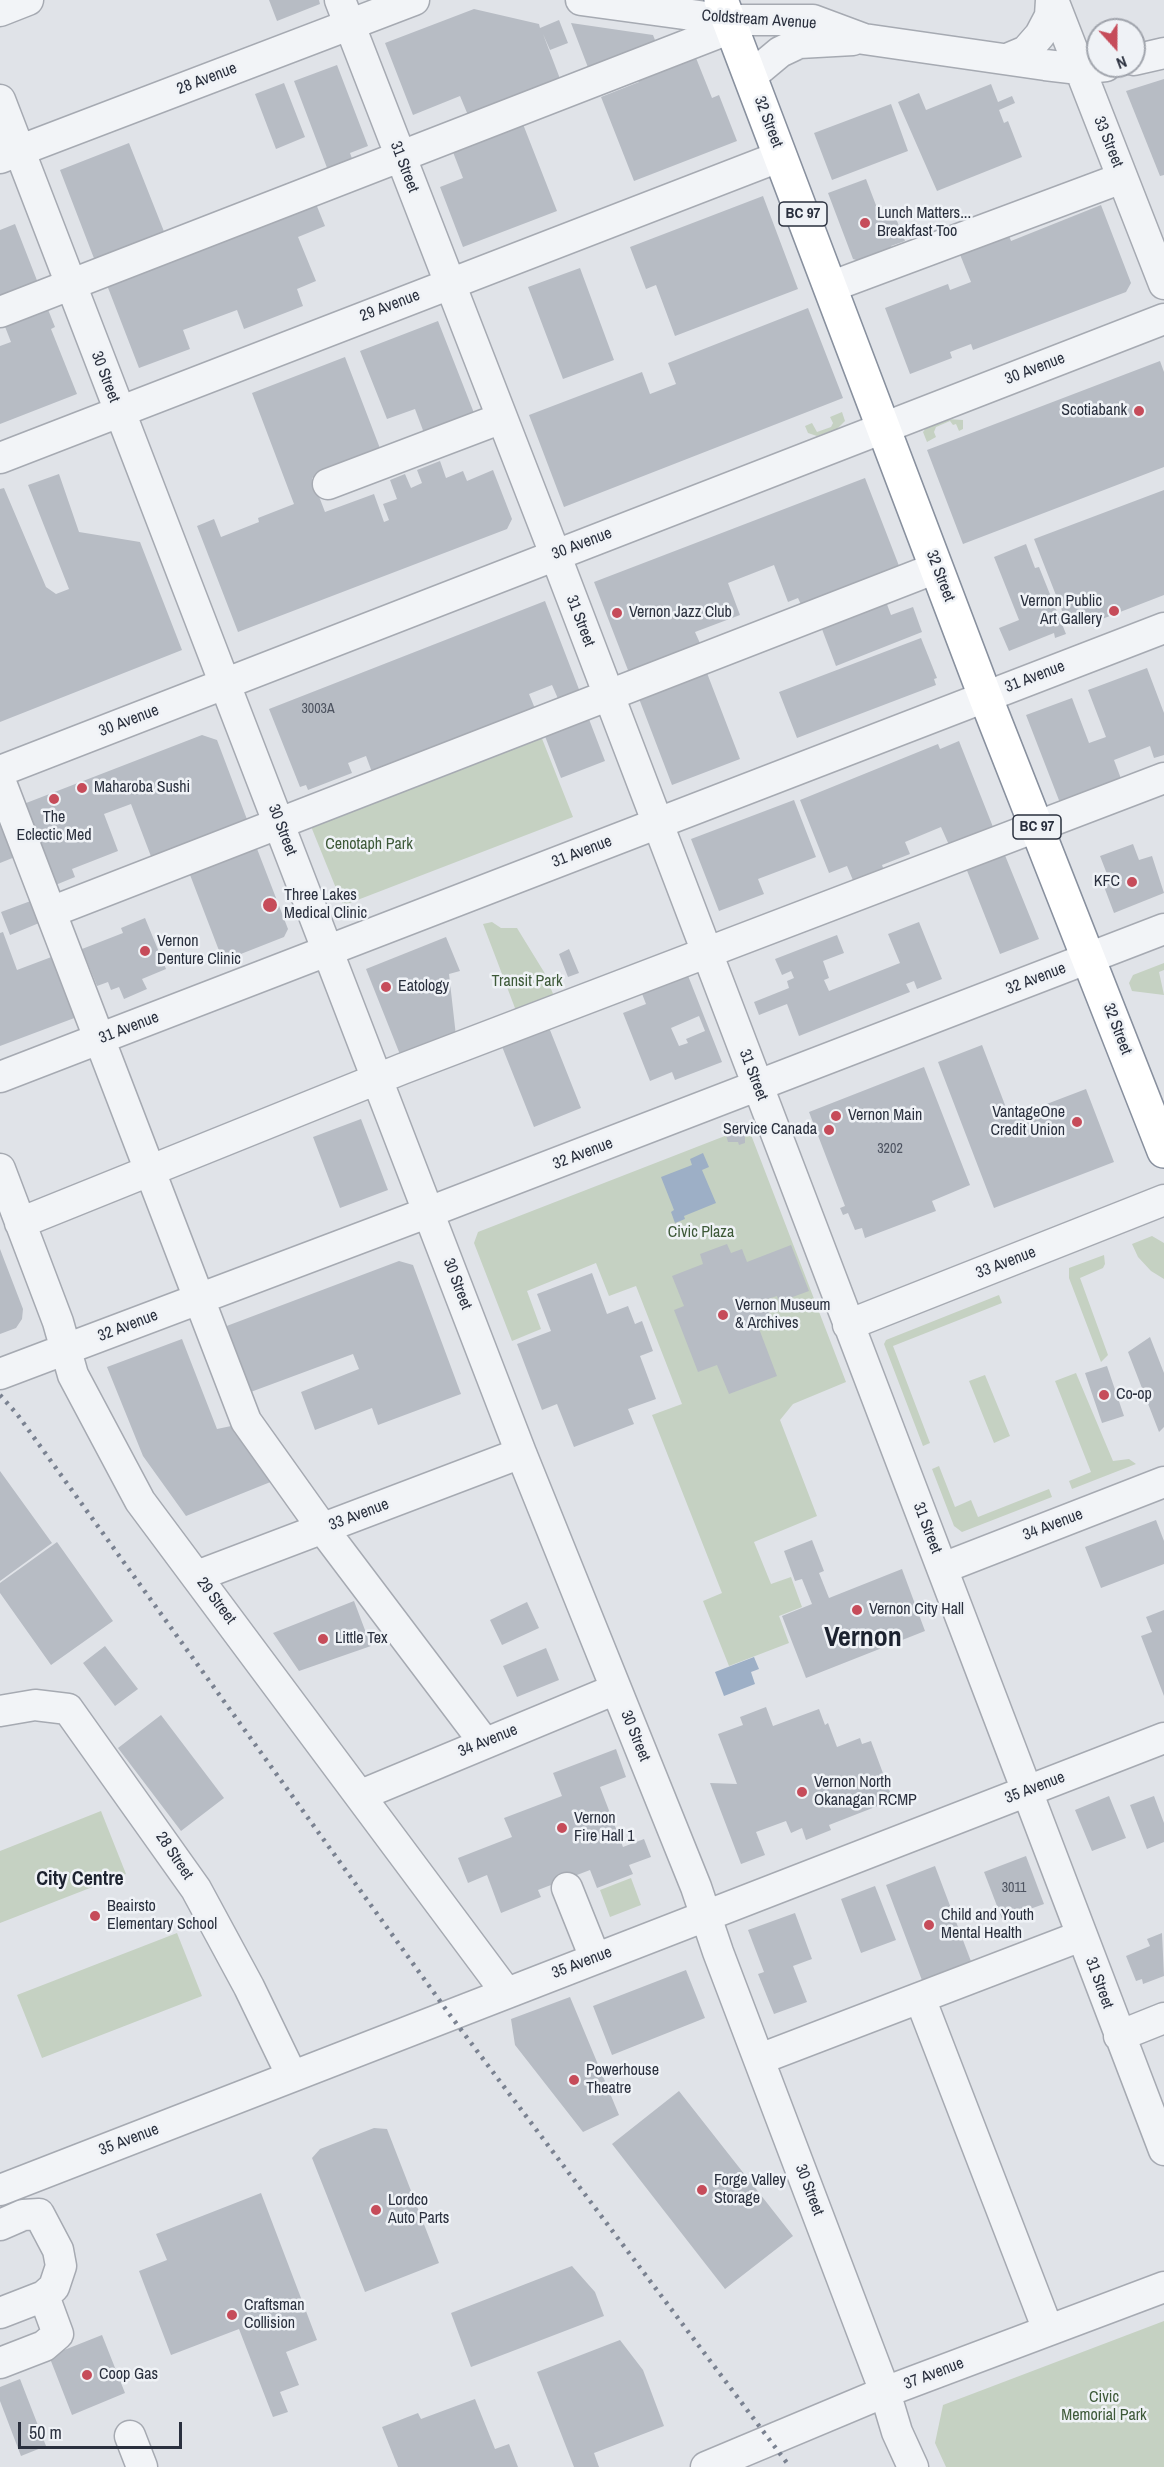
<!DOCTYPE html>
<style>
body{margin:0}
#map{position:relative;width:1164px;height:2467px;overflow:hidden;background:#e0e3e8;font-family:"Archivo Narrow",sans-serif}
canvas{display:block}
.north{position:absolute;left:1086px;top:18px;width:60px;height:60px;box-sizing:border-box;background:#eff2f6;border:2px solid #a0a4ac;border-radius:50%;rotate:159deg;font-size:16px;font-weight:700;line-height:24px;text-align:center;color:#2a303e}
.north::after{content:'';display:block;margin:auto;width:21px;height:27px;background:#c64c5a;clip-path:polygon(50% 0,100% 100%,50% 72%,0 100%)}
.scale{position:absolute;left:18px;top:2422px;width:164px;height:27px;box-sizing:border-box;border:3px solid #2a303e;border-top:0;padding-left:8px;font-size:18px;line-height:21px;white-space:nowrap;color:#2a303e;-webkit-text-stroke:4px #eff2f6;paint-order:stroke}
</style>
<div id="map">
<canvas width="1164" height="2467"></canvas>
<div class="north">N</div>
<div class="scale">50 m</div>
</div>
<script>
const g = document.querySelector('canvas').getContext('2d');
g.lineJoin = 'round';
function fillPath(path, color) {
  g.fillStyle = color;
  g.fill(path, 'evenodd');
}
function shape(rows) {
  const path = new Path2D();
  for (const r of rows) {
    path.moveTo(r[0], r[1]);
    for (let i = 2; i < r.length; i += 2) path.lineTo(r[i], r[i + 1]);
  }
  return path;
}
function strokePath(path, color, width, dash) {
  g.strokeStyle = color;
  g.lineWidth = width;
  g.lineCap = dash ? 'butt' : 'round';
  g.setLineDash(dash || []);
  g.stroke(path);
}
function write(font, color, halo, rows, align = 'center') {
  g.font = font + ' "Archivo Narrow",sans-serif';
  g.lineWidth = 5;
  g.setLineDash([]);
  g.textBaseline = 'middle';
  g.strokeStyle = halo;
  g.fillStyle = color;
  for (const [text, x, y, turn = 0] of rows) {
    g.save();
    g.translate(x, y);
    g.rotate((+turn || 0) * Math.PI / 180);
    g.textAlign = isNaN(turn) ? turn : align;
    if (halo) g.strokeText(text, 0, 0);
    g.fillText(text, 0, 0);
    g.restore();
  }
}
const green = shape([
 [842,412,845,421,837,429,817,436,808,433,805,426,812,423,817,432,831,427,833,423,830,417],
 [947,419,963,420,963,429,959,431,956,424,953,425,950,421,936,427,934,432,936,437,927,442,923,432,927,427],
 [539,731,573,817,347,904,342,903,308,819],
 [492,922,501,928,517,928,544,972,556,1001,518,1016,483,924],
 [1164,963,1164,970,1159,972,1164,995,1132,991,1129,983,1133,975],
 [748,1127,846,1382,793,1404,780,1420,817,1516,754,1542,771,1584,791,1577,802,1607,779,1616,789,1643,729,1666,703,1601,722,1593,652,1415,682,1404,636,1286,609,1296,596,1263,527,1291,541,1329,512,1341,474,1243,478,1232],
 [1152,1236,1164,1243,1164,1279,1151,1271,1138,1257,1132,1244],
 [1104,1255,1105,1264,1103,1268,1080,1278,1108,1355,1101,1362,1069,1278,1069,1268],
 [999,1295,1002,1303,893,1346,930,1443,923,1446,884,1344,886,1340],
 [1076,1373,1113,1461,1129,1459,1136,1464,1072,1489,1069,1481,1091,1472,1055,1381],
 [985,1375,1010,1436,994,1443,969,1381],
 [939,1466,955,1507,971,1500,978,1517,1049,1489,1052,1497,962,1532,954,1526,932,1469],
 [101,1811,126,1874,0,1923,0,1851],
 [631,1878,641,1905,610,1917,600,1890],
 [177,1933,202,1996,42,2058,17,1995],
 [1164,2321,1164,2467,946,2467,935,2443,943,2405]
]);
const water = shape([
 [703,1153,709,1167,702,1170,716,1203,684,1216,685,1219,675,1223,671,1212,674,1210,661,1177,692,1165,690,1159],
 [754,1657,759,1669,751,1672,755,1684,724,1696,715,1672]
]);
const building = shape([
 [269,0,319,0,320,4,277,21],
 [474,9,539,24,540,28,559,20,568,43,550,50,543,34,562,84,470,120,460,96,413,115,385,43],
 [571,23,653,35,657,45,589,70],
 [694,53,712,98,719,95,737,141,634,181,601,97,639,82,637,76],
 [337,65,368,146,350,153,354,164,329,173,294,81],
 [1164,79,1164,175,1160,176,1126,91],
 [284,83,305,137,276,149,255,94],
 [991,84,998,102,1012,96,1015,103,999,110,1004,123,1008,121,1022,157,937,191,898,102,919,93,926,110],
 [891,104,908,151,832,180,814,133],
 [521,119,557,211,463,247,440,187,463,178,451,147],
 [129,143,165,234,95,261,60,170],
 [866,179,882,221,895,216,905,241,891,246,892,249,859,261,853,259,828,193],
 [763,196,798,289,675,336,656,285,646,289,630,247],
 [314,199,325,226,298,237,316,281,297,289,303,306,244,329,237,310,183,330,190,349,139,368,105,280],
 [1101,205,1131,283,1126,292,973,350,971,344,950,352,952,358,910,374,885,308,948,284,950,290,971,282,959,252,1008,233,1011,241],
 [15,224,38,283,0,298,0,230],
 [580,268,614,360,563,379,528,287],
 [45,302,55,327,51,329,77,394,0,424,0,346,11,342,2,319],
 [808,308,843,398,564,507,529,415,642,372,650,394,676,384,668,363],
 [438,321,474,413,424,433,415,409,387,419,360,351],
 [345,357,381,451,312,478,325,512,374,494,384,522,389,520,383,504,397,499,390,480,405,474,411,488,422,483,417,470,440,461,446,478,463,471,467,481,493,470,512,519,507,529,238,632,197,526,214,519,221,537,259,522,258,518,294,504,252,393],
 [1160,361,1164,372,1164,467,963,544,927,450],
 [59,474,79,532,140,542,182,650,0,722,0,489,4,488,46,587,56,594,69,589,28,485],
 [865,478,901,571,803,609,798,598,788,602,774,565,728,583,740,615,695,632,703,650,631,678,594,582],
 [1164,490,1164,595,1084,626,1082,621,1068,626,1034,539],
 [1026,544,1035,568,1039,567,1066,634,1055,638,1054,633,1009,651,999,628,1019,620,994,557],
 [885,599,891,615,913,607,922,632,836,666,820,624],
 [545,601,580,692,559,701,552,685,529,694,536,711,373,775,366,756,348,763,352,773,308,790,306,785,300,787,269,709],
 [921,638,937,678,934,679,936,685,797,738,779,692],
 [1147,668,1164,713,1164,755,1154,758,1150,746,1114,760,1123,784,1062,808,1026,715,1072,698,1089,743,1106,737,1088,690],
 [707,673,740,759,672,785,638,696],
 [587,714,605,761,561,778,543,731],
 [202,735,217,740,248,822,152,859,131,804,104,814,118,851,72,869,75,877,53,886,21,805],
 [959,741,993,827,949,845,941,827,905,842,910,854,882,865,885,873,855,885,847,866,829,873,800,800,938,744,940,749],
 [794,800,816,857,758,879,764,894,719,911,691,839],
 [0,816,20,855,0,863],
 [254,841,288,929,284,937,223,961,187,867],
 [1133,844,1139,860,1152,856,1164,893,1114,913,1100,876,1107,874,1100,856],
 [1002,848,1039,939,1000,954,964,863],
 [36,899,44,921,10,935,1,912],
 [145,918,166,969,142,979,147,989,124,999,119,987,111,990,108,982,97,986,82,949,123,933,121,928],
 [919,922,942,979,917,989,914,981,906,984,910,992,799,1036,787,1004,759,1015,754,1002,789,988,787,981,794,978,791,971,782,975,775,959,837,935,844,953,823,961,829,978,824,980,829,991,900,963,888,934],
 [3,932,17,970,62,953,85,1014,0,1046,0,933],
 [446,937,460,971,449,974,456,1036,401,1057,366,969],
 [569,949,579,973,568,977,559,954],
 [685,968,722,1062,675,1080,672,1072,650,1081,623,1013,646,1004,639,986],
 [699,1016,705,1031,686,1039,688,1043,679,1046,671,1028],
 [548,1025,581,1108,534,1127,501,1044],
 [982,1045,1010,1118,1086,1089,1114,1162,994,1208,938,1062],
 [924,1067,970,1185,932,1201,936,1211,865,1238,862,1228,855,1230,848,1213,843,1215,840,1208,845,1206,809,1112],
 [361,1119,388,1190,340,1208,313,1137],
 [737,1122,742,1128,746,1126,749,1133,745,1135,745,1143,739,1145,738,1142,728,1142,726,1135,730,1133,729,1125],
 [727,1244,731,1253,742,1249,747,1262,791,1245,809,1291,779,1302,777,1296,764,1300,772,1320,758,1326,777,1376,729,1394,717,1365,698,1372,674,1310,684,1306,672,1276,703,1264,700,1254],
 [0,1249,23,1309,22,1319,16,1328,0,1334],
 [399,1261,413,1265,461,1394,378,1425,372,1408,315,1430,301,1392,359,1369,353,1354,248,1393,224,1327],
 [592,1273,607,1314,628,1306,635,1324,642,1321,653,1351,640,1356,656,1399,628,1409,634,1424,574,1447,557,1404,542,1410,517,1344,551,1331,537,1294],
 [1150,1337,1164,1373,1164,1427,1159,1432,1128,1352],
 [182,1339,217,1429,236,1425,273,1481,186,1516,143,1456,107,1367],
 [1107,1366,1124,1416,1102,1423,1085,1373],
 [0,1471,52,1543,0,1581],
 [1156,1520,1164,1541,1164,1564,1101,1588,1085,1547],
 [812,1540,824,1571,819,1573,829,1598,902,1569,925,1631,806,1678,782,1616,812,1604,802,1579,795,1581,784,1551],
 [57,1542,113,1621,51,1665,0,1593,0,1583],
 [354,1601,371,1646,299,1671,273,1633],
 [527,1602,539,1628,502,1645,490,1620],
 [1164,1610,1164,1696,1141,1636,1152,1632,1146,1617],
 [105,1646,138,1689,115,1706,83,1663],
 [546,1648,559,1680,517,1697,503,1666],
 [766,1707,773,1726,819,1709,825,1725,828,1723,837,1747,860,1738,862,1744,871,1741,893,1800,829,1825,831,1830,806,1840,802,1828,791,1833,786,1821,756,1832,765,1855,741,1864,710,1783,737,1784,718,1734,743,1725,740,1717],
 [161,1715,224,1798,181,1831,118,1748],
 [616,1749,626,1777,600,1787,623,1847,644,1839,651,1857,629,1865,633,1874,597,1888,590,1870,538,1890,541,1897,501,1913,487,1875,468,1883,458,1858,512,1837,504,1818,562,1796,553,1773],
 [1109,1796,1126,1838,1092,1851,1075,1810],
 [1154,1796,1164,1823,1164,1842,1147,1849,1130,1805],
 [1026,1856,1044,1904,1002,1919,984,1872],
 [935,1866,972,1964,923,1983,886,1885],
 [875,1886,896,1940,861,1953,841,1899],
 [795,1913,812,1959,793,1966,807,2002,774,2014,758,1974,764,1972,748,1930],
 [1162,1933,1164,1976,1143,1984,1142,1979,1136,1981,1126,1956,1150,1946,1147,1939],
 [686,1970,705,2018,612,2055,593,2006],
 [570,1997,619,2115,583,2132,515,2045,511,2019],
 [679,2091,793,2236,725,2289,612,2144],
 [374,2128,387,2129,439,2263,365,2292,312,2158,320,2149],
 [261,2193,317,2340,286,2352,299,2385,280,2392,288,2412,273,2417,239,2329,171,2355,139,2271,167,2260,156,2234],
 [572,2266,595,2292,604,2316,471,2367,451,2313],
 [102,2335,125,2393,72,2415,49,2356],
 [620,2340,643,2370,664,2426,594,2453,599,2467,574,2467,537,2372],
 [20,2379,46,2446,21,2456,0,2401,0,2387],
 [475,2399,495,2449,509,2444,518,2467,398,2467,382,2427,418,2413,421,2419]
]);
const minor = shape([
 [340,0,555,554,1164,2150],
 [581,0,728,20,813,20,864,39,1045,65,1079,69,1106,66],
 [1053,0,1164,284],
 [0,11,28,0],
 [1007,59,1026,51,1040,35,1050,16,1051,0],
 [1134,60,1164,53],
 [750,77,780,52,799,43,853,40],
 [0,100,521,1453,696,1887,718,1952,885,2392,897,2432,913,2467],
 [0,158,414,0],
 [830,287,1122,178],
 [0,312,731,28],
 [0,458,781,156],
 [328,484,502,418],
 [0,771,1164,319],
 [0,780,246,1421,323,1529,484,1742],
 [51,912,936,568],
 [0,1077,1164,628],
 [0,1169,58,1322,73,1375,140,1501,506,1992],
 [20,1223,402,1069,1164,778],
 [848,1325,1164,1200],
 [0,1374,429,1212,1164,929],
 [943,1568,1164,1482],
 [197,1576,521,1453],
 [0,1711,35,1705,68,1709,196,1889,249,1987,292,2076],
 [361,1795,616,1689],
 [567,1888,595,1958],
 [920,1998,1048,2330],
 [1119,2036,1164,2018],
 [760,2059,1081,1936],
 [0,2190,1164,1738],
 [0,2225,23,2215,39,2214,58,2250,61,2266,54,2287,44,2296],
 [0,2313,44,2296,58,2334,44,2346,0,2363],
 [130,2436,142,2467],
 [706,2467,885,2392,1164,2287]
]);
const highway = shape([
 [721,0,985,696,1164,1151]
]);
const rail = shape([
 [0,1395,17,1414,450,2015,790,2467]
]);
const markers = [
 [865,223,6,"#c64c5a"],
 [1139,411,6,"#c64c5a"],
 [1114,611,6,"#c64c5a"],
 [617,613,6,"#c64c5a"],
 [82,788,6,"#c64c5a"],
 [54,799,6,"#c64c5a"],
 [1132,882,6,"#c64c5a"],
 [270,905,8,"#c64c5a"],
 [145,951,6,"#c64c5a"],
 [386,987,6,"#c64c5a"],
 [836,1116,6,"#c64c5a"],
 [1077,1122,6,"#c64c5a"],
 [829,1130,6,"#c64c5a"],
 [723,1315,6,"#c64c5a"],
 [1104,1395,6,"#c64c5a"],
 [857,1610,6,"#c64c5a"],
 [323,1639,6,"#c64c5a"],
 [802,1792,6,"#c64c5a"],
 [562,1828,6,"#c64c5a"],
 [95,1916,6,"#c64c5a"],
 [929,1925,6,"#c64c5a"],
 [574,2080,6,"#c64c5a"],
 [702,2190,6,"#c64c5a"],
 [376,2210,6,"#c64c5a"],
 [232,2315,6,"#c64c5a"],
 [87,2375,6,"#c64c5a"]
];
const numberNames = [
 ["3003A",318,709],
 ["3202",890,1149],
 ["3011",1014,1888]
];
const shields = [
 [803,214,48],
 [1037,827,48]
];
const shieldNames = [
 ["BC 97",803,214],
 ["BC 97",1037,827]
];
const streetNames = [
 ["Coldstream Avenue",759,20,4],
 ["28 Avenue",207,79,-21],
 ["32 Street",768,122,69],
 ["33 Street",1108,142,68],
 ["31 Street",404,167,69],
 ["29 Avenue",390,306,-21],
 ["30 Avenue",1035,369,-21],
 ["30 Street",105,377,69],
 ["30 Avenue",582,544,-21],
 ["32 Street",940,576,69],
 ["31 Street",580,621,69],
 ["31 Avenue",1035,677,-21],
 ["30 Avenue",129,721,-21],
 ["30 Street",282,830,69],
 ["31 Avenue",582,852,-21],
 ["32 Avenue",1036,979,-21],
 ["31 Avenue",129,1028,-21],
 ["32 Street",1117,1029,69],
 ["31 Street",753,1075,69],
 ["32 Avenue",583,1154,-21],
 ["33 Avenue",1006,1263,-21],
 ["30 Street",457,1284,69],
 ["32 Avenue",128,1326,-21],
 ["33 Avenue",359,1515,-21],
 ["34 Avenue",1053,1525,-21],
 ["31 Street",927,1528,69],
 ["29 Street",216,1601,53],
 ["30 Street",635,1736,68],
 ["34 Avenue",488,1741,-22],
 ["35 Avenue",1035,1788,-21],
 ["28 Street",174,1856,56],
 ["35 Avenue",582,1963,-21],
 ["31 Street",1099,1983,70],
 ["35 Avenue",129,2140,-21],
 ["30 Street",809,2190,69],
 ["37 Avenue",934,2374,-21]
];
const poiNames = [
 ["Lunch Matters...",877,214],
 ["Breakfast Too",877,232],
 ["Scotiabank",1127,411,"right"],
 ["Vernon Public",1102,602,"right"],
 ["Art Gallery",1102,620,"right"],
 ["Vernon Jazz Club",629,613],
 ["Maharoba Sushi",94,788],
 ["The",54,818,"center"],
 ["Eclectic Med",54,836,"center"],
 ["KFC",1120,882,"right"],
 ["Three Lakes",284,896],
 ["Medical Clinic",284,914],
 ["Vernon",157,942],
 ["Denture Clinic",157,960],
 ["Eatology",398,987],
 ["VantageOne",1065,1113,"right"],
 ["Credit Union",1065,1131,"right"],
 ["Vernon Main",848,1116],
 ["Service Canada",817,1130,"right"],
 ["Vernon Museum",735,1306],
 ["& Archives",735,1324],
 ["Co-op",1116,1395],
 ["Vernon City Hall",869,1610],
 ["Little Tex",335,1639],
 ["Vernon North",814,1783],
 ["Okanagan RCMP",814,1801],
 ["Vernon",574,1819],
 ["Fire Hall 1",574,1837],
 ["Beairsto",107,1907],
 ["Elementary School",107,1925],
 ["Child and Youth",941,1916],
 ["Mental Health",941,1934],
 ["Powerhouse",586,2071],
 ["Theatre",586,2089],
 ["Forge Valley",714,2181],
 ["Storage",714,2199],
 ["Lordco",388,2201],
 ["Auto Parts",388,2219],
 ["Craftsman",244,2306],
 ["Collision",244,2324],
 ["Coop Gas",99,2375]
];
const parkNames = [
 ["Cenotaph Park",369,845],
 ["Transit Park",527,982],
 ["Civic Plaza",701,1233],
 ["Civic",1104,2398],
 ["Memorial Park",1104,2416]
];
const quarterNames = [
 ["City Centre",80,1880]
];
const townNames = [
 ["Vernon",863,1638]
];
fillPath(green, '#c5d1c2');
fillPath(water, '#9dafc6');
fillPath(building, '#b7bcc4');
strokePath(minor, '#a6aab2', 33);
strokePath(highway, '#88909e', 36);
strokePath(minor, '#f2f4f7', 30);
strokePath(highway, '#fff', 33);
strokePath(rail, '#7a8291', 4.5, [3, 6]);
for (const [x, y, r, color] of markers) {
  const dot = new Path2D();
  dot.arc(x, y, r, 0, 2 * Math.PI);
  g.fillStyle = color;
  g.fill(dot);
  strokePath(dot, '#eff2f6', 2);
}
write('14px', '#4d5360', null, numberNames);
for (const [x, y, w] of shields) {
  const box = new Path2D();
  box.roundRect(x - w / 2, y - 12, w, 24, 4.5);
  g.fillStyle = '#eff2f6';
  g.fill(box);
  strokePath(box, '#2a303e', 1.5);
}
write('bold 15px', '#2a303e', null, shieldNames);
write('16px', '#2a303e', '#eff2f6', streetNames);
write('16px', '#2a303e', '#eff2f6', poiNames, 'left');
write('16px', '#3d5938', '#eff2f6', parkNames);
write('bold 20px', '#1c222f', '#eff2f6', quarterNames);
write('bold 28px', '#1c222f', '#eff2f6', townNames);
</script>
